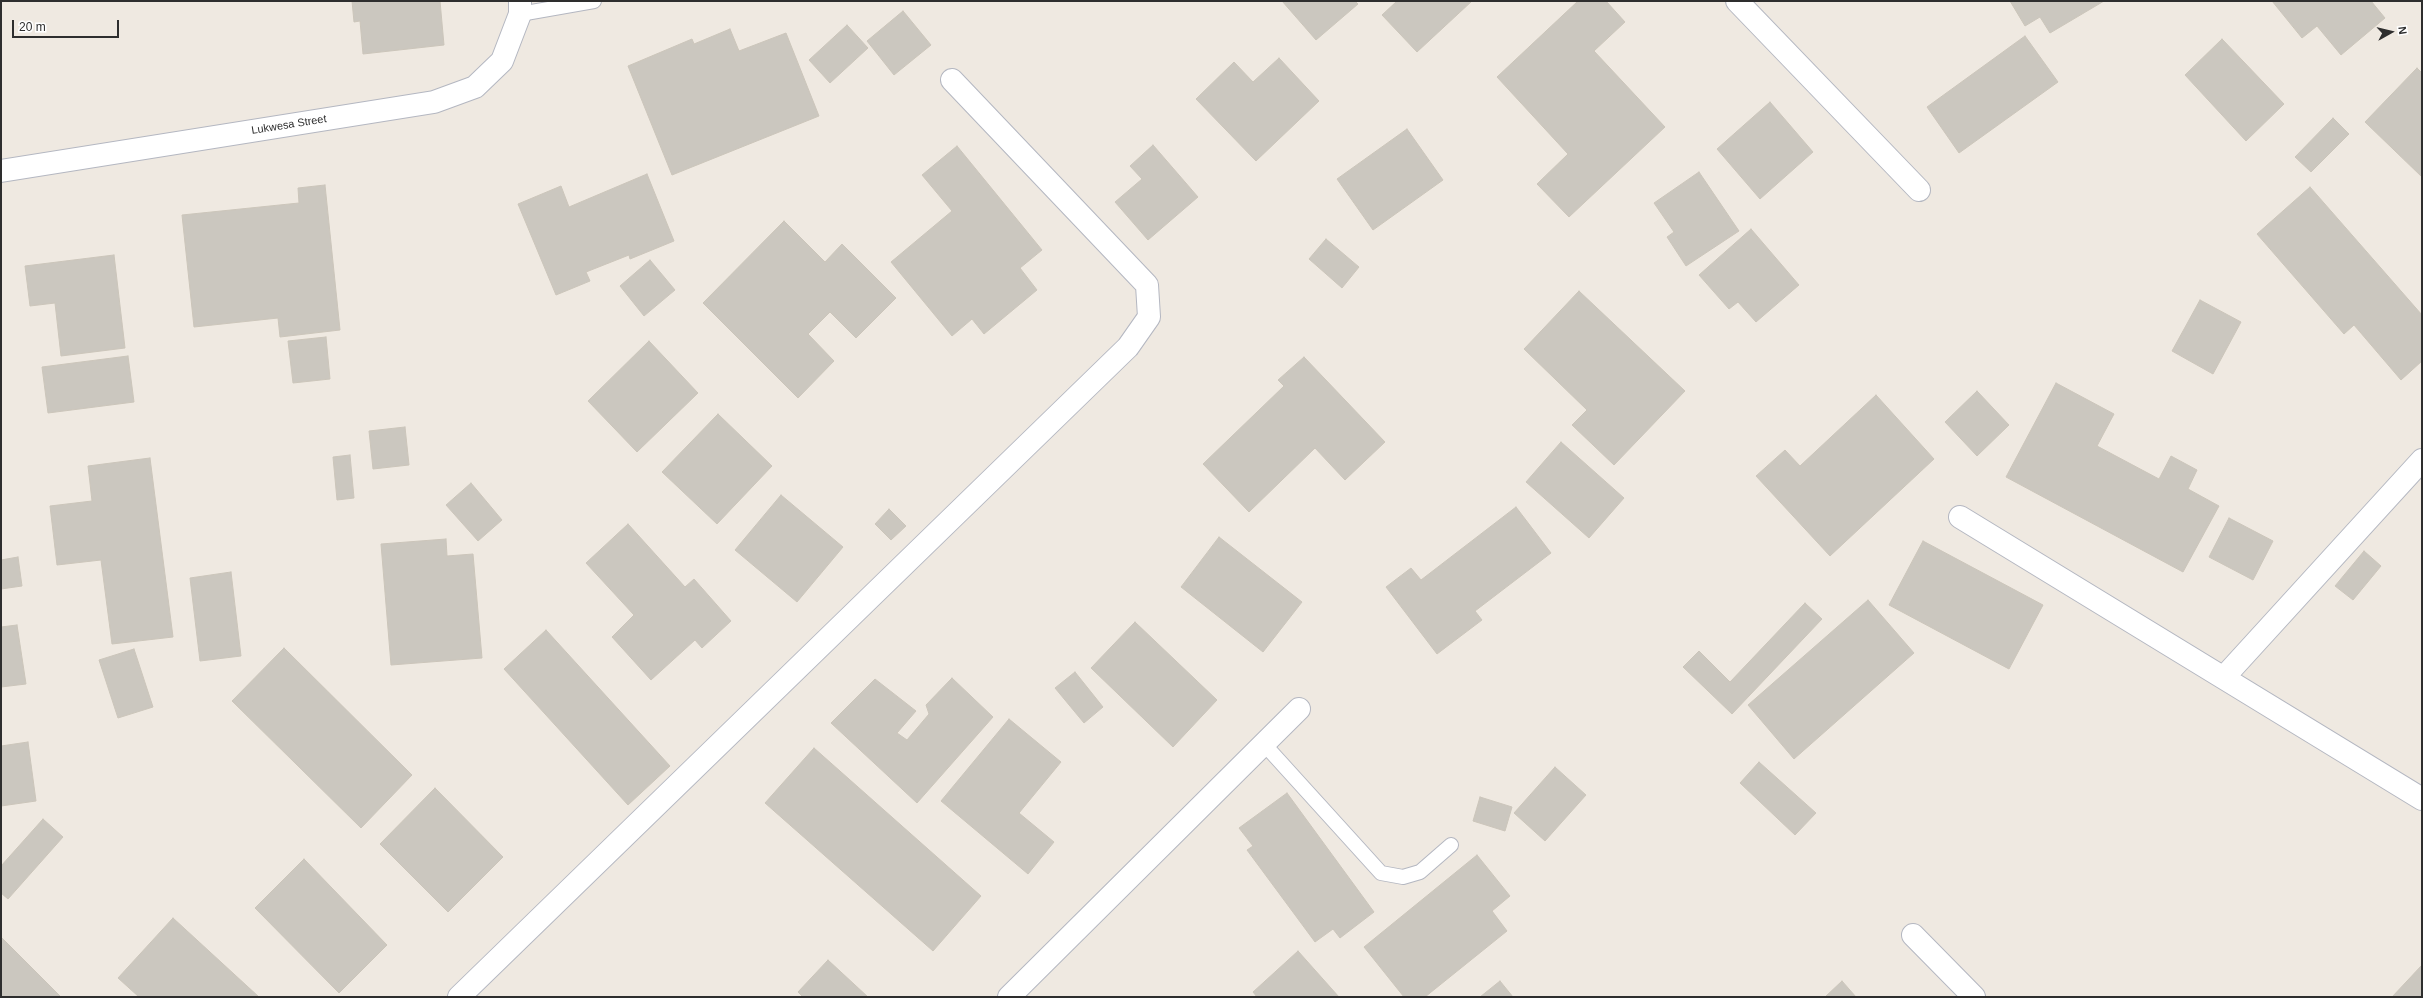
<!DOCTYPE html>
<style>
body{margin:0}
#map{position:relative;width:2423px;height:998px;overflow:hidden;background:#efe9e1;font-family:Arial,sans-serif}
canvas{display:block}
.frame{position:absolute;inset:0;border:2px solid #2e2e2e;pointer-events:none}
.north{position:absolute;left:2371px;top:12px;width:40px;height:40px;-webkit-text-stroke:3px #fff;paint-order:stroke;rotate:82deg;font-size:11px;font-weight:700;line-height:16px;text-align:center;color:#2e2e2e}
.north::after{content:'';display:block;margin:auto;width:14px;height:18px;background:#2e2e2e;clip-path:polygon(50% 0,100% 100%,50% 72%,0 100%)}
.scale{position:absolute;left:12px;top:20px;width:107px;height:18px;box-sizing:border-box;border:2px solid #2e2e2e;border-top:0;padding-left:5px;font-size:12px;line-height:14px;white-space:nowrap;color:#2e2e2e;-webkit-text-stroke:3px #fff;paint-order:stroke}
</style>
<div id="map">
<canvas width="2423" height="998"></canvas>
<div class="frame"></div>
<div class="north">N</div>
<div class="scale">20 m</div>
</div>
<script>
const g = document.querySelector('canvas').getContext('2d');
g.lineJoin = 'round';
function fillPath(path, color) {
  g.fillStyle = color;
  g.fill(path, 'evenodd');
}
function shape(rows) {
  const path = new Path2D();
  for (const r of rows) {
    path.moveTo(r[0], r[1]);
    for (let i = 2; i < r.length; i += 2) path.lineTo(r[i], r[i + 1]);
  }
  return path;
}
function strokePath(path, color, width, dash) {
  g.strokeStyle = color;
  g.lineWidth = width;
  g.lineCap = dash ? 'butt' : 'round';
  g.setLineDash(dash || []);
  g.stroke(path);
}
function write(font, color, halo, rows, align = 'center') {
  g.font = font + ' Arial,sans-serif';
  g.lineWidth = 3;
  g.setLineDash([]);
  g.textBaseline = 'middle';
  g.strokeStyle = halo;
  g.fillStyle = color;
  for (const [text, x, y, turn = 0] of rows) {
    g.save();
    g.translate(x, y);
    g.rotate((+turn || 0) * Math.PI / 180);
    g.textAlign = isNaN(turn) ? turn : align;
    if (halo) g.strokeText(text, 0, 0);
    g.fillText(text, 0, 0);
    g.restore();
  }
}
const building = shape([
 [352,1,440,1,444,45,363,54,360,21,354,22,352,1],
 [1282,1,1355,1,1358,4,1316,40,1282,1],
 [1397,1,1472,1,1417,52,1382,15,1397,1],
 [1578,1,1606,1,1625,22,1594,51,1665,127,1569,217,1537,184,1568,154,1497,77,1578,1],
 [2010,1,2104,1,2050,33,2040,17,2025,26,2010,1],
 [2272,1,2371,1,2385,18,2341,55,2317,26,2302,38,2272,1],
 [903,11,931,45,894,75,867,41,903,11],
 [847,25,868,48,830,83,809,60,847,25],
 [730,29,739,51,786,33,819,116,672,175,628,66,692,39,694,44,730,29],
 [2025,36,2058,82,1959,153,1927,107,2025,36],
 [2222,39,2284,104,2246,141,2185,75,2222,39],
 [1279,58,1319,101,1256,161,1196,99,1234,62,1253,82,1279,58],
 [2417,68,2422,73,2422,177,2365,122,2417,68],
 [1770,102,1813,152,1760,199,1717,149,1770,102],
 [2333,118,2349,134,2311,172,2295,157,2333,118],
 [1407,129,1443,180,1373,230,1337,179,1407,129],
 [1153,145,1198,197,1148,240,1115,202,1142,179,1130,166,1153,145],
 [957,146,1042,250,1020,268,1037,290,984,334,972,319,952,336,891,262,952,211,922,175,957,146],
 [1699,172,1739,231,1686,266,1667,237,1674,232,1654,203,1699,172],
 [647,174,674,241,630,259,629,255,586,272,590,281,556,295,518,204,561,186,569,207,647,174],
 [325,185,340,330,280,337,278,318,194,327,182,215,299,203,298,188,325,185],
 [2310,187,2422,315,2422,361,2401,380,2354,325,2344,334,2257,234,2310,187],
 [784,221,825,262,842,244,896,298,856,338,830,312,808,334,834,361,798,398,703,303,784,221],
 [1751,229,1799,285,1756,322,1738,302,1729,309,1699,275,1751,229],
 [1326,239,1359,267,1342,288,1309,259,1326,239],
 [114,255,125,348,61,356,55,303,30,306,25,266,114,255],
 [650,260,675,290,644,316,620,286,650,260],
 [1579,291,1685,391,1614,465,1572,425,1587,410,1524,349,1579,291],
 [2200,300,2241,322,2213,374,2172,351,2200,300],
 [326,337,330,379,293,383,288,341,326,337],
 [649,341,698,393,637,452,588,401,649,341],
 [128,356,134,402,48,413,42,367,128,356],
 [1304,357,1385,442,1345,480,1315,448,1249,512,1203,464,1284,386,1278,380,1304,357],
 [2056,383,2114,414,2097,446,2159,479,2171,456,2197,470,2188,489,2219,506,2183,572,2006,477,2056,383],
 [1977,391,2009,425,1977,456,1945,422,1977,391],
 [1876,395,1934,459,1830,556,1756,476,1785,450,1800,466,1876,395],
 [718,414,772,466,717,524,662,472,718,414],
 [405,427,409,465,373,469,369,431,405,427],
 [1561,442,1624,498,1589,538,1526,482,1561,442],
 [350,455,354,498,337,500,333,457,350,455],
 [150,458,173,637,112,644,101,560,57,565,50,506,92,501,88,466,150,458],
 [471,483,502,520,478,541,446,505,471,483],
 [781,495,843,547,797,602,735,550,781,495],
 [1516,507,1551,553,1475,611,1482,620,1437,654,1386,587,1411,568,1421,580,1516,507],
 [889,509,906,526,891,540,875,524,889,509],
 [2229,518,2273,541,2253,580,2209,557,2229,518],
 [628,524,685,587,694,579,731,621,702,648,695,640,651,680,612,637,634,615,586,563,628,524],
 [1219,537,1302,602,1263,652,1181,587,1219,537],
 [446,539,447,556,473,554,482,658,391,665,381,544,446,539],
 [1923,541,2043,605,2009,669,1889,605,1923,541],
 [2364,551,2381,566,2353,600,2335,586,2364,551],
 [18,557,22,586,1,589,1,560,18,557],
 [231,572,241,656,200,661,190,578,231,572],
 [1868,600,1914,653,1794,759,1748,705,1868,600],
 [1805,603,1822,619,1732,714,1683,667,1699,651,1730,682,1805,603],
 [1135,622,1217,700,1173,747,1091,668,1135,622],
 [17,625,26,684,1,687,1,627,17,625],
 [546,630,670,766,628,805,504,669,546,630],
 [284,648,412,775,361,828,232,701,284,648],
 [134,649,153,707,118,718,99,660,134,649],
 [1075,672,1103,707,1084,723,1055,688,1075,672],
 [952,678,993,717,917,803,831,723,875,679,916,711,897,733,907,740,929,714,926,705,952,678],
 [1009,719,1061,762,1019,813,1054,842,1028,874,941,801,1009,719],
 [28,742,36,801,1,806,1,746,28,742],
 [814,748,981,896,933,951,765,803,814,748],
 [1759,762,1816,813,1795,835,1740,783,1759,762],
 [1555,767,1586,795,1545,841,1514,813,1555,767],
 [435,788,503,857,448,912,380,844,435,788],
 [1287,793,1374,912,1340,938,1333,929,1315,942,1247,850,1253,846,1239,828,1287,793],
 [1480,797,1512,807,1505,831,1473,821,1480,797],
 [43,819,63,837,8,899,1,893,1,866,43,819],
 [1477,855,1510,896,1492,911,1507,931,1425,997,1404,997,1364,947,1477,855],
 [304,859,387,945,339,993,255,908,304,859],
 [173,918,259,997,139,997,118,978,173,918],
 [1,937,61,997,1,997,1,937],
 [1298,951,1339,997,1257,997,1253,992,1298,951],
 [828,960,868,997,803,997,798,992,828,960],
 [2422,965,2422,997,2392,997,2422,965],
 [1500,981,1513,997,1480,997,1500,981],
 [1842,981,1856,997,1825,997,1842,981]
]);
const service = shape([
 [520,14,594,1],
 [1264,744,1381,873,1403,877,1420,872,1451,845]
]);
const minor = shape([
 [1737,1,1919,190],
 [1,171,434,102,475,87,502,61,520,14,520,1],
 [1960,517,2422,799],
 [2225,676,2422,460],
 [1913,935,1974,997],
 [459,997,1128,347,1149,317,1147,285,952,80],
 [1009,997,1299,709]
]);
const streetNames = [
 ["Lukwesa Street",289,125,-9]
];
fillPath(building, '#cbc7bf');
strokePath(building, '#cbc5ba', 1);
strokePath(service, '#b4b7c1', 16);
strokePath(minor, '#b4b7c1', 24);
strokePath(service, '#fff', 14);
strokePath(minor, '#fff', 22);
write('11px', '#2e2e2e', '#fff', streetNames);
</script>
